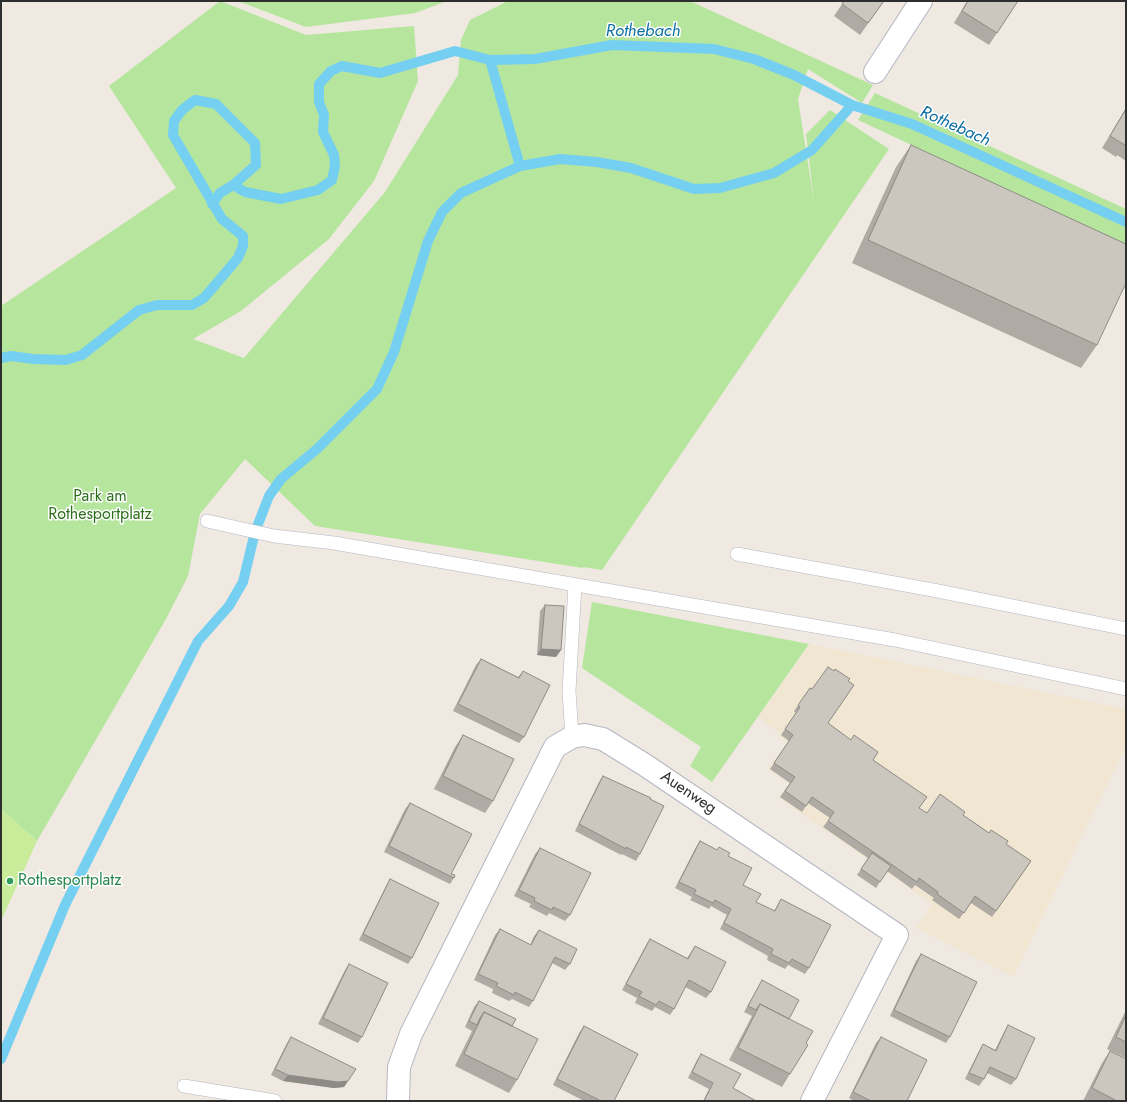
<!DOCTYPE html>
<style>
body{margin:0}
#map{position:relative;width:1127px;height:1102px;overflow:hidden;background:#efe9e1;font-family:Jost,sans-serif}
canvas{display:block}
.frame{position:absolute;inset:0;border:2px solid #2e2e2e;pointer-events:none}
</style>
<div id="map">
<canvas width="1127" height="1102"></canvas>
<div class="frame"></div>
</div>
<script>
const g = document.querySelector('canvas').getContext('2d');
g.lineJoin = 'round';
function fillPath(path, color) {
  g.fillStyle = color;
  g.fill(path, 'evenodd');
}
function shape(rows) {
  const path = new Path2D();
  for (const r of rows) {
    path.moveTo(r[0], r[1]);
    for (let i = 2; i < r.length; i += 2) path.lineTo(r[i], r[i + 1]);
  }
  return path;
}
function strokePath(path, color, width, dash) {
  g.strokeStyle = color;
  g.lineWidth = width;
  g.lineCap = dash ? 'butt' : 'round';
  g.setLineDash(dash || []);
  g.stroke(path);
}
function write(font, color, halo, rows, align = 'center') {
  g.font = font + ' Jost,sans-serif';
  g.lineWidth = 3;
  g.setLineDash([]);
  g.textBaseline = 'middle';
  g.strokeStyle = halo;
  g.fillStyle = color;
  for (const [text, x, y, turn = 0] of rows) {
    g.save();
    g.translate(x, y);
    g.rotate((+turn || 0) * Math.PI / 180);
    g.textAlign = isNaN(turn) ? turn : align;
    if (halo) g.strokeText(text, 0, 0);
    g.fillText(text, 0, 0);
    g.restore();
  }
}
const education = shape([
 [810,644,1126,709,1126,746,1013,977,916,928,932,904,779,798,789,784,768,769,787,742,779,736,780,733,758,718]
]);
const green = shape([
 [220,1,306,35,414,26,418,81,374,181,329,239,241,311,193,339,244,358,385,192,458,75,461,40,470,20,508,1,690,1,873,85,862,103,808,69,798,99,814,202,806,134,830,110,889,149,602,570,583,567,583,563,583,568,315,526,245,459,200,514,188,576,166,619,37,841,1,809,1,306,176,188,109,86],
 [238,1,447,1,415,13,306,27],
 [875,93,1126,209,1126,245,858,120],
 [592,602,809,644,712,782,690,766,701,747,582,668]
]);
const pitch = shape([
 [1,809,37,841,1,921]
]);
const stream = shape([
 [490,60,520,166],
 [212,204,220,193,233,185],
 [1,358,11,356,33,359,66,360,82,355,139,310,157,305,192,305,204,298,238,258,243,246,243,236,222,219,173,135,174,121,182,110,195,100,216,104,255,143,256,165,233,185,245,192,281,199,318,190,332,180,335,166,334,155,323,132,324,115,319,102,319,84,331,71,342,66,380,73,455,51,490,60,535,59,612,45,714,49,754,59,794,75,852,105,912,124,1126,222],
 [1,1059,65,905,198,641,229,606,243,582,255,532,269,496,281,479,317,449,377,389,394,352,428,241,442,212,461,193,520,166,560,159,597,162,631,168,694,189,720,188,774,173,812,150,852,105]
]);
const lane = shape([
 [207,521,274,536,334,543,895,640,1126,689],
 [737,554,938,591,1126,629],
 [572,737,569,691,575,585],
 [184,1086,275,1101]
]);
const street = shape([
 [875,72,921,1],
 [398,1101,399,1067,411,1034,555,747,572,737,584,735,603,739,645,765,897,935,812,1101]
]);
const wall = shape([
 [844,1,884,1,860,35,834,16],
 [967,1,1018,1,989,45,954,23],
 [1126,108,1126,161,1117,155,1116,157,1102,148],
 [911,145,1097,345,1081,368,852,263,896,167],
 [545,605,561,650,556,657,537,655,540,611],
 [481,659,518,677,523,671,524,737,519,743,453,711,476,665],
 [848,681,828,723,873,760,919,808,927,813,963,815,1031,861,992,917,971,903,959,919,932,900,934,898,915,885,912,889,887,871,876,888,857,875,868,858,823,827,830,818,808,803,802,812,780,797,790,783,770,769,789,741,781,735,796,713,794,711,810,688,812,689],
 [463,735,493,801,485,813,434,789,455,747],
 [603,776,650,799,640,854,636,861,622,854,621,855,575,831,599,782],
 [410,803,454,878,450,884,384,852,405,809],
 [700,841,728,856,743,885,756,902,774,911,781,899,809,968,805,974,788,965,785,969,767,960,768,956,720,929,727,915,711,906,709,909,690,900,692,897,675,888,696,847],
 [540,848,570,915,565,921,549,913,547,916,529,907,531,904,514,896,535,854],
 [390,879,412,958,408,964,359,940,386,886],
 [500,929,530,945,534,936,539,930,570,964,565,970,552,963,533,1001,529,1007,512,999,509,1001,492,993,493,989,474,980,495,935],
 [650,939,687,958,695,946,711,992,706,998,685,987,674,1009,670,1015,655,1007,652,1011,635,1003,637,998,622,990,646,945],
 [921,954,950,1037,946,1043,890,1016,916,961],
 [349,964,362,1037,358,1043,318,1024,345,970],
 [762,980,806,1043,790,1074,782,1087,729,1060,752,1016,744,1012,758,987],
 [479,1001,512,1026,517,1080,509,1093,455,1066,472,1031,465,1027,474,1007],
 [1126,1010,1126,1058,1107,1049],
 [1008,1025,1016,1079,1011,1085,987,1073,984,1079,979,1086,965,1079,979,1051,983,1044,995,1050,1004,1032],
 [584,1026,614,1101,584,1101,553,1085,579,1033],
 [291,1037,348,1081,344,1087,334,1088,283,1081,271,1075,287,1043],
 [881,1037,907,1101,854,1101,849,1098,876,1043],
 [1110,1051,1126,1101,1083,1101,1102,1063],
 [701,1054,733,1088,756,1101,703,1101,709,1089,688,1078,697,1060]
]);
const shadedWall = shape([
 [541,649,561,650,556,657,537,655],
 [288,1075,348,1081,344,1087,334,1088,283,1081]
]);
const building = shape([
 [844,1,884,1,868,23,842,4,844,1],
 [968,1,1018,1,997,33,962,11,968,1],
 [1126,109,1126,143,1125,145,1110,136,1126,109],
 [911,145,1126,244,1126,283,1097,345,868,240,911,145],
 [545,605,564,606,561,650,541,649,545,605],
 [481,659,519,678,523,671,550,685,524,737,458,704,481,659],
 [828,667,834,671,835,669,850,679,848,681,854,685,828,723,851,740,854,735,878,752,873,760,927,797,919,808,927,813,940,794,965,812,963,815,989,833,991,830,1008,841,1006,844,1031,861,996,911,975,896,964,913,937,894,938,892,919,878,917,882,828,821,834,812,812,797,806,806,785,791,795,777,774,763,793,735,785,729,800,707,798,705,810,688,812,689,828,667],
 [463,735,514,759,493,801,443,776,463,735],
 [603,776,651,798,650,799,664,806,640,854,626,847,626,849,579,824,603,776],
 [410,803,472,834,451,874,455,875,454,878,389,846,410,803],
 [700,841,717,850,719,847,730,853,728,856,752,868,743,885,761,894,756,902,775,911,781,899,831,925,809,968,792,959,789,963,771,954,773,949,724,923,731,909,715,900,713,903,694,894,696,890,679,882,700,841],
 [540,848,591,873,570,915,553,907,552,910,534,901,535,898,519,890,540,848],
 [872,853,891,866,880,882,861,869,872,853],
 [390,879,439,903,412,958,363,934,390,879],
 [500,929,531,945,539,930,577,949,570,964,555,957,533,1001,515,992,514,995,496,986,498,983,478,974,500,929],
 [650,939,688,959,695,946,726,962,711,992,689,980,674,1009,659,1001,656,1005,639,996,642,992,626,984,650,939],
 [921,954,977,982,950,1037,894,1010,921,954],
 [349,964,388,983,362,1037,323,1018,349,964],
 [762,980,799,1000,789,1019,760,1004,756,1010,748,1006,762,980],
 [479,1001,516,1019,512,1026,484,1012,480,1018,477,1025,469,1021,479,1001],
 [760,1004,813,1031,806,1043,808,1045,790,1074,738,1048,760,1004],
 [484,1012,538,1039,517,1080,464,1054,484,1012],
 [1126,1015,1126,1042,1116,1037,1126,1015],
 [1008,1025,1035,1038,1016,1079,990,1067,984,1079,969,1073,983,1044,996,1051,1008,1025],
 [584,1026,638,1054,614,1101,601,1101,557,1079,584,1026],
 [291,1037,356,1069,348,1081,338,1082,288,1075,275,1069,291,1037],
 [881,1037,927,1060,907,1101,871,1101,853,1092,881,1037],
 [1110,1051,1126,1059,1126,1101,1117,1101,1092,1088,1110,1051],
 [701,1054,741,1074,733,1088,756,1101,704,1101,713,1083,692,1072,701,1054]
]);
const markers = [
 [10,881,4,"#2e9e5b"]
];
const parkNames = [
 ["Park am",100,497],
 ["Rothesportplatz",100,515]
];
const streetNames = [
 ["Auenweg",688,793,34]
];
const leisureNames = [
 ["Rothesportplatz",18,881]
];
const waterNames = [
 ["Rothebach",643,32],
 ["Rothebach",955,127,24]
];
fillPath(education, '#f0e6d1');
fillPath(green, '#b6e59e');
fillPath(pitch, '#c9ec9a');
strokePath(stream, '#75cff0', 10);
strokePath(lane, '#b4b7c1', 14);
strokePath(street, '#b4b7c1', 24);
strokePath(lane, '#fff', 13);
strokePath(street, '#fff', 22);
fillPath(wall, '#afaba4');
fillPath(shadedWall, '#8e8b86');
fillPath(building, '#cbc7bf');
strokePath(building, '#8e8b86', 1);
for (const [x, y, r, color] of markers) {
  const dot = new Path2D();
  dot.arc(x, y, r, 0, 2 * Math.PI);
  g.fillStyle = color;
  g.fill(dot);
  strokePath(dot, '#fff', 1.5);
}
write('16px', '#2c6e1b', '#fff', parkNames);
write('16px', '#2e2e2e', '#fff', streetNames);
write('16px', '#27864d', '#fff', leisureNames, 'left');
write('italic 17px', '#0d6fa3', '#fff', waterNames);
</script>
